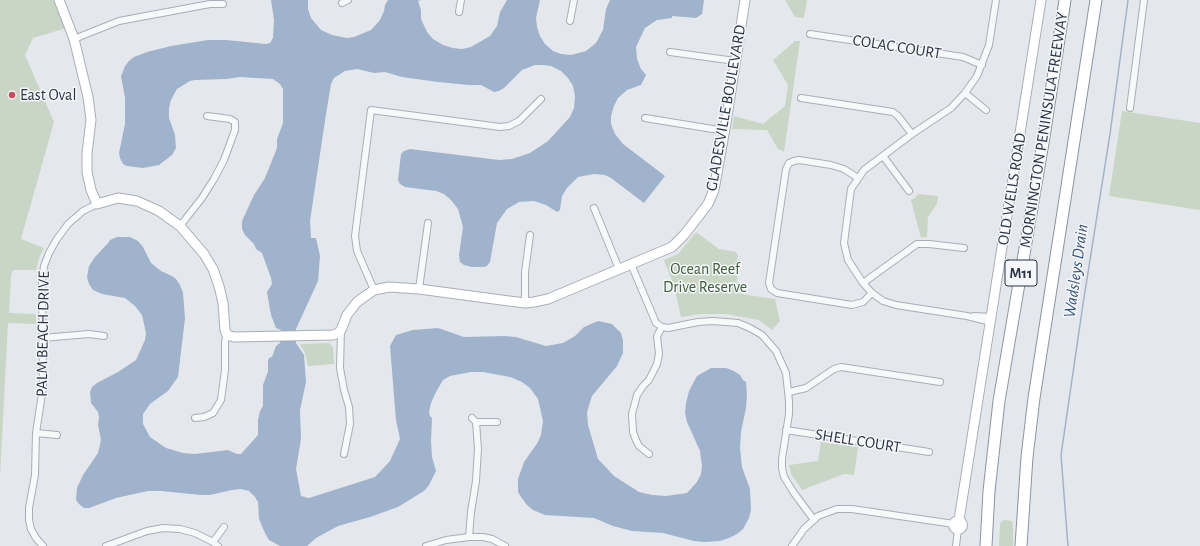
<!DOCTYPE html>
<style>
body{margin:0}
canvas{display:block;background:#e4e7ec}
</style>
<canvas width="1200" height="546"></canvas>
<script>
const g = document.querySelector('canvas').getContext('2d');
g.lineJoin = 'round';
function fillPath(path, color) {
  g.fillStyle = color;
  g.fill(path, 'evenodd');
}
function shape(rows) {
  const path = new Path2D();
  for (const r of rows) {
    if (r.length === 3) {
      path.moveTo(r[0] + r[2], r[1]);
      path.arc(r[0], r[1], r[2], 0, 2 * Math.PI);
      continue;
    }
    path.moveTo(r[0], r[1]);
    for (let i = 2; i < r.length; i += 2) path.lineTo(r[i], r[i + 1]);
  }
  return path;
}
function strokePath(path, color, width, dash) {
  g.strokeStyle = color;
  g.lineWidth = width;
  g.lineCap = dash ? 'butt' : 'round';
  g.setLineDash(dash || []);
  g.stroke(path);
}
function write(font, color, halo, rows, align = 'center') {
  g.font = font + ' "Alegreya Sans",sans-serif';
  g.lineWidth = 3;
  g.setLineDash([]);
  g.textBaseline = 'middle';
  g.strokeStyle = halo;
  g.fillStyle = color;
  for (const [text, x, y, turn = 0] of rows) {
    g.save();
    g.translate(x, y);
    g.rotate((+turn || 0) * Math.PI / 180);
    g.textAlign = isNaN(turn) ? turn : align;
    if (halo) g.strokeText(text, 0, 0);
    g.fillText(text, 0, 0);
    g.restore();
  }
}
const green = shape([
 [0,0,53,0,66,28,33,38,25,55,54,122,21,239,44,248,39,258,36,270,13,270,11,276,9,313,36,314,36,324,8,323,0,476],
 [785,0,807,0,804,18,795,17],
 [794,41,800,41,784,152,778,149,767,130,732,129,734,116,763,124,785,106,788,85,773,60,794,42],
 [1122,111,1200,123,1200,210,1109,196],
 [918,194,938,196,937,204,928,217,927,237,921,238,911,200,915,198],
 [696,232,719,249,736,252,738,256,737,260,740,260,735,293,775,299,780,321,772,330,759,320,726,314,700,314,681,317,674,286,664,260,678,254],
 [329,343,333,347,334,364,308,366,305,353,300,344],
 [821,442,858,447,854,475,844,474,802,490,791,474,789,465,818,461],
 [1005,520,1012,521,1013,529,1013,546,999,546,1000,524,1002,521]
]);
const water = shape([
 [271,0,308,0,308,9,311,18,321,30,332,35,347,38,354,37,371,30,380,20,384,11,385,5,388,0,421,0,418,1,421,10,421,19,427,32,433,39,443,45,453,48,462,49,471,47,490,36,497,26,500,12,507,0,540,0,536,18,537,27,540,36,545,44,553,51,561,54,571,55,586,51,596,43,603,30,606,9,610,0,704,0,702,14,696,18,672,16,672,18,657,20,645,28,636,47,637,59,641,69,646,75,641,85,627,90,618,98,614,106,611,116,611,124,615,134,623,144,665,176,644,203,611,178,605,175,594,174,578,177,567,188,562,196,560,210,557,212,546,205,534,201,519,202,507,209,497,223,490,262,487,266,484,267,472,267,464,265,460,262,459,255,463,227,458,209,451,200,444,194,436,191,405,187,400,184,398,180,401,154,404,151,410,149,499,160,512,159,530,153,548,141,570,117,574,108,575,96,573,86,568,78,561,71,551,66,543,65,535,65,522,70,504,88,499,91,494,92,481,85,469,85,438,82,402,77,385,72,374,73,357,69,345,71,334,78,331,84,326,114,310,221,311,238,316,238,320,256,318,281,296,329,296,343,304,355,306,382,300,410,301,439,296,469,301,496,309,498,375,477,390,461,400,439,396,420,390,346,396,335,413,330,438,328,464,337,504,336,516,337,546,346,563,343,575,336,584,327,598,321,612,324,621,333,623,341,623,353,617,366,592,396,587,412,588,425,598,459,614,476,639,492,652,495,666,496,687,493,697,482,701,474,702,466,700,451,687,422,685,413,686,403,689,391,697,376,711,368,726,368,734,371,740,375,743,380,746,382,747,395,746,408,741,432,740,448,742,467,750,489,751,510,749,518,743,529,737,534,729,538,720,541,704,542,694,541,663,533,632,531,613,526,594,518,545,515,533,510,527,505,521,497,518,492,518,479,524,462,538,442,541,435,543,421,538,399,530,388,522,382,510,377,483,372,471,372,450,376,443,380,436,392,431,403,429,412,430,416,432,418,431,441,432,457,436,471,429,485,424,491,398,507,370,517,338,526,316,538,307,546,280,546,269,540,265,533,259,519,258,502,255,497,249,491,241,489,232,490,210,495,201,495,161,491,148,491,116,498,89,508,84,508,79,504,76,500,77,488,83,475,98,453,101,440,98,425,99,417,98,412,91,403,90,392,92,387,97,383,118,372,136,360,145,340,146,333,142,315,135,306,125,298,102,294,93,290,89,284,87,277,89,266,95,257,109,242,110,240,117,237,130,237,138,241,143,247,151,263,161,271,172,276,176,279,180,285,183,293,185,318,178,377,168,391,150,404,143,414,143,424,150,437,166,448,183,453,195,454,228,450,237,454,241,454,258,435,258,420,260,411,263,406,263,385,268,371,268,361,269,358,272,357,276,346,280,343,281,330,276,328,271,315,267,292,272,284,271,278,266,264,262,253,256,249,254,244,245,235,242,229,242,221,254,195,265,178,277,148,277,139,283,123,283,89,280,84,273,79,240,77,227,79,195,80,190,81,177,89,171,100,169,108,169,118,175,135,176,148,172,155,159,165,143,168,127,166,123,164,120,158,119,153,125,124,125,98,121,76,125,66,129,61,134,57,147,52,171,46,208,40,226,40,266,44,270,43,273,38,274,20]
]);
const stream = shape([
 [1068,546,1061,455,1083,304,1110,134,1128,0]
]);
const street = shape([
 [342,3,348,0],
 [459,12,461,0],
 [570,21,574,0],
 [810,34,963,57,982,65],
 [74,39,119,21,210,4,223,4],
 [670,52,735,61],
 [965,93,986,110],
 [801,98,893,112,898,116,912,134],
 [1130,108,1144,0],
 [645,118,725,131],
 [883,156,909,191],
 [858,178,844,169,831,165,799,160,794,161,789,163,786,169,769,283,771,289,777,293,852,305,863,302,872,293],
 [594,208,619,269],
 [180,226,202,198,214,179,224,160,235,130,235,122,230,119,207,116],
 [631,264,653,316,656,323,662,327,668,328,698,322,713,321,738,323,750,328,762,335,776,351,786,373,789,401,789,414,782,459,782,468,784,477,794,493,814,520],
 [863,283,917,244,929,244,964,248],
 [419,289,428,223],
 [374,290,357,251,355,236,371,110,500,127,509,126,519,121,541,99],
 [525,303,525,272,530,235],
 [974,316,992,317],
 [991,322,967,316,896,305,883,301,872,293,863,283,848,260,844,243,851,189,864,170,912,134,951,108,965,93,977,76,989,45,996,0],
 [341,330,340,368,344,390,349,407,350,424,344,454],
 [42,338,89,334,104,336],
 [789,392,806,388,834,369,841,367,940,382],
 [195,418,204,417,213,413,221,400,225,370,225,341,227,335],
 [476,422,497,422],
 [786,430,929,452],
 [36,433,57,435],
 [649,454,639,446,636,440,633,432,632,414,637,395,643,386,649,380,657,364,659,354,657,336,662,327],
 [469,537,471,512,476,481,478,449,476,422,472,418],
 [213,542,224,527],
 [43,546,36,538,31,529,29,520,29,508,35,475,36,433,43,387,42,281,44,266,49,253,57,239,68,224,83,211,97,204],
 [106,546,147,531,163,528,180,529,195,533,213,542,218,546],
 [426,546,446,540,469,537,483,537,492,539,505,546],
 [792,546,804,529,818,516,837,509,852,509,954,524],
 [956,546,958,529]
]);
const secondary = shape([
 [59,0,74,39,88,97,91,120,87,153,87,172,91,190,97,204,118,198,137,201,159,211,180,226,204,254,213,269,219,286,223,303,225,330,227,335,234,337,333,335,338,333,341,330,347,315,357,302,374,290,389,287,419,289,509,301,525,303,534,302,548,299,672,247,684,235,708,204,714,190,726,123,745,0],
 [959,520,1041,0],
 [958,525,4.5]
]);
const highway = shape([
 [986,546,989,491,999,401,1044,137,1065,0],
 [1021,546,1027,457,1034,398,1096,0]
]);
const markers = [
 [12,95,4,"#d1495b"]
];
const shields = [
 [1021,273,32]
];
const shieldNames = [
 ["M11",1021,273]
];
const streetNames = [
 ["COLAC COURT",897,47,9],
 ["GLADESVILLE BOULEVARD",726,108,-80],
 ["MORNINGTON PENINSULA FREEWAY",1044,130,-81],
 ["OLD WELLS ROAD",1012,189,-81],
 ["PALM BEACH DRIVE",43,334,-89],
 ["SHELL COURT",858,441,9]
];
const poiNames = [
 ["East Oval",20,95]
];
const parkNames = [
 ["Ocean Reef",705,269],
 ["Drive Reserve",705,287]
];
const waterNames = [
 ["Wadsleys Drain",1076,271,-82]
];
fillPath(green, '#c9d6c5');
fillPath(water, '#9fb4cc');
strokePath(stream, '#9fb4cc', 1.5);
strokePath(street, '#a9aeb7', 8);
strokePath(secondary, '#a9aeb7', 11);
strokePath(highway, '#8b94a3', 13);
strokePath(street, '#f7f8fa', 6);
strokePath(secondary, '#fff', 9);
strokePath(highway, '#fff', 11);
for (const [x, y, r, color] of markers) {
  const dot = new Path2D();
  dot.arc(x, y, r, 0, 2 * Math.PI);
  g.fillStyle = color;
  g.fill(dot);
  strokePath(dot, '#f4f6f9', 1.5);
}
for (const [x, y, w] of shields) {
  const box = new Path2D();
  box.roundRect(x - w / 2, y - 13, w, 26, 3);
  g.fillStyle = '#f4f6f9';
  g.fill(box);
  strokePath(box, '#2b3445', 1);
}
write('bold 15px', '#2b3445', null, shieldNames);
write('16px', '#2b3445', '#f4f6f9', streetNames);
write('16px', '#2b3445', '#f4f6f9', poiNames, 'left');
write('16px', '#3f6138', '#f4f6f9', parkNames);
write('italic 17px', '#34527a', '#f4f6f9', waterNames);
</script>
